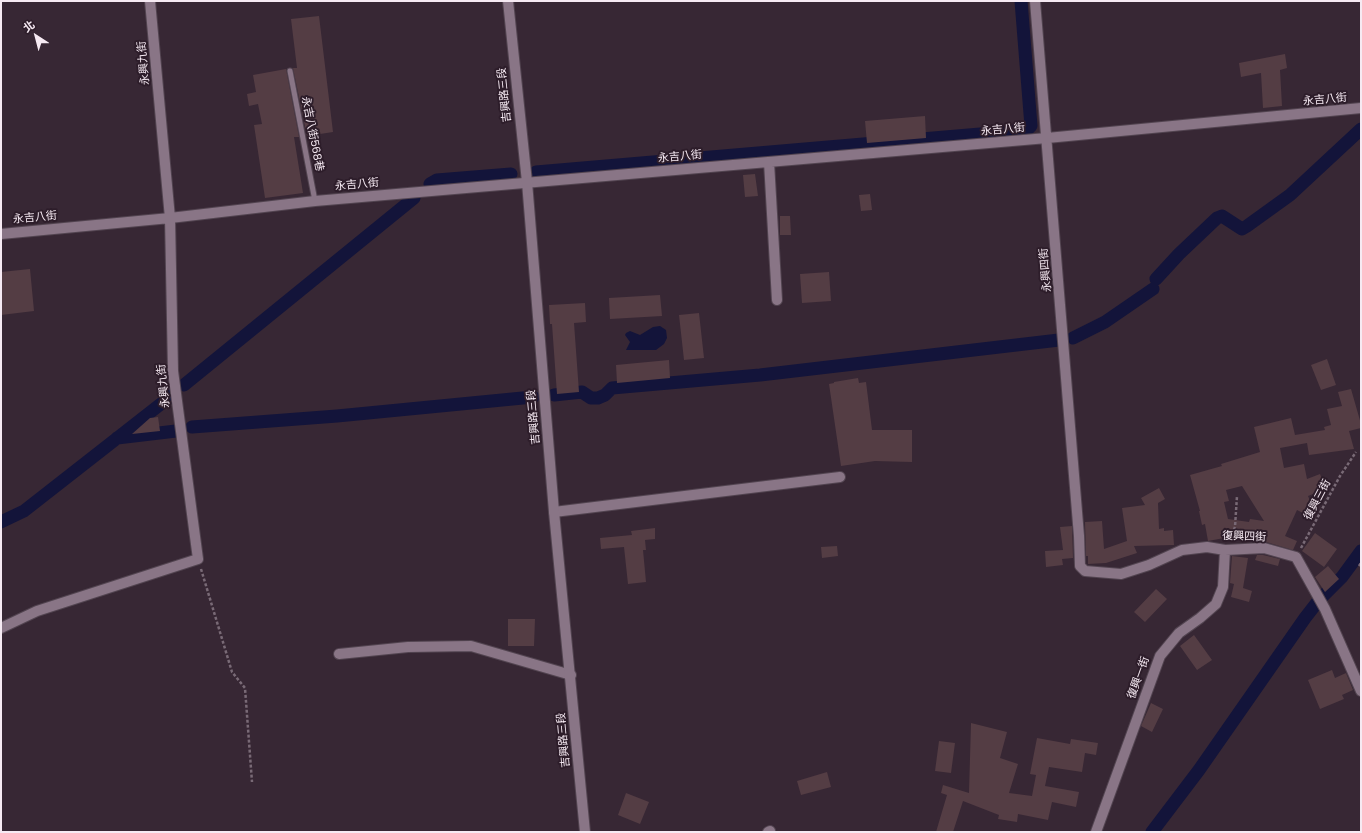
<!DOCTYPE html>
<meta charset="utf-8">
<style>
body{margin:0}
#map{position:relative;width:1362px;height:833px;overflow:hidden;background:#372734;font-family:Poppins,"Noto Sans TC",sans-serif}
canvas{display:block}
.frame{position:absolute;inset:0;border:2px solid #f6eaf3;pointer-events:none}
.north{position:absolute;left:16px;top:16px;width:40px;height:40px;-webkit-text-stroke:3px #2d1d2a;paint-order:stroke;rotate:324deg;font-size:11px;font-weight:700;line-height:16px;text-align:center;color:#f6eaf3}
.north::after{content:'';display:block;margin:auto;width:14px;height:18px;background:#f6eaf3;clip-path:polygon(50% 0,100% 100%,50% 72%,0 100%)}
</style>
<div id="map">
<canvas width="1362" height="833"></canvas>
<div class="frame"></div>
<div class="north">北</div>
</div>
<script>
const g = document.querySelector('canvas').getContext('2d');
g.lineJoin = 'round';
function fillPath(path, color) {
  g.fillStyle = color;
  g.fill(path, 'evenodd');
}
function shape(rows) {
  const path = new Path2D();
  for (const r of rows) {
    path.moveTo(r[0], r[1]);
    for (let i = 2; i < r.length; i += 2) path.lineTo(r[i], r[i + 1]);
  }
  return path;
}
function strokePath(path, color, width, dash) {
  g.strokeStyle = color;
  g.lineWidth = width;
  g.lineCap = dash ? 'butt' : 'round';
  g.setLineDash(dash || []);
  g.stroke(path);
}
function write(font, color, halo, rows, align = 'center') {
  g.font = font + ' Poppins,"Noto Sans TC",sans-serif';
  g.lineWidth = 4;
  g.setLineDash([]);
  g.textBaseline = 'middle';
  g.strokeStyle = halo;
  g.fillStyle = color;
  for (const [text, x, y, turn = 0] of rows) {
    g.save();
    g.translate(x, y);
    g.rotate((+turn || 0) * Math.PI / 180);
    g.textAlign = isNaN(turn) ? turn : align;
    if (halo) g.strokeText(text, 0, 0);
    g.fillText(text, 0, 0);
    g.restore();
  }
}
const water = shape([
 [660,326,666,330,667,338,664,344,656,350,626,350,630,342,625,335,626,333,630,331,640,335,653,327]
]);
const canal = shape([
 [536,172,1027,130,1031,126,1021,1],
 [430,184,437,180,511,174],
 [1156,279,1179,254,1217,218,1222,216,1242,229,1247,226,1290,195,1361,129],
 [1073,338,1105,322,1153,289],
 [184,385,414,198],
 [554,395,582,392,591,398,598,398,605,395,612,388,760,375,1059,340],
 [192,427,337,416,533,397],
 [117,438,176,431],
 [1,522,24,511,171,396],
 [1322,597,1342,577,1361,551],
 [1152,832,1199,770,1305,618,1319,600]
]);
const building = shape([
 [319,16,333,132,307,136,293,68,297,68,291,19],
 [1285,54,1287,68,1280,70,1282,106,1263,108,1261,73,1241,77,1239,63],
 [286,69,299,137,294,137,303,193,265,198,254,125,262,124,258,104,249,106,247,94,256,92,253,75],
 [925,116,926,138,867,143,865,121],
 [755,174,758,196,745,197,743,175],
 [870,194,872,210,861,211,859,195],
 [780,216,790,216,791,235,780,235],
 [30,269,34,311,1,315,1,272],
 [829,272,831,301,802,303,800,274],
 [660,295,662,316,610,319,609,298],
 [585,303,586,322,574,323,579,392,557,394,552,324,550,324,549,305],
 [699,313,704,358,684,360,679,315],
 [1327,359,1336,385,1321,390,1311,365],
 [669,360,670,378,617,383,616,365],
 [858,378,859,383,866,382,872,430,912,430,912,462,875,461,841,466,829,384,834,383,834,382],
 [1351,389,1361,424,1361,428,1349,431,1354,449,1309,455,1307,443,1280,448,1284,468,1304,464,1307,479,1320,474,1326,489,1308,496,1313,508,1309,516,1297,510,1285,536,1297,541,1293,550,1266,542,1260,542,1260,541,1235,536,1208,541,1205,524,1202,525,1199,511,1200,511,1190,475,1222,466,1221,464,1260,452,1254,427,1291,418,1295,435,1325,430,1324,427,1331,425,1327,409,1342,406,1338,392],
 [1242,486,1264,521,1250,519,1249,522,1228,519,1224,502,1229,501,1226,490],
 [158,417,160,431,132,434,150,418],
 [1159,488,1165,499,1158,503,1159,529,1164,528,1164,531,1173,530,1174,545,1134,546,1137,553,1106,563,1088,564,1088,556,1086,556,1085,522,1102,521,1104,549,1127,541,1122,508,1145,505,1141,498],
 [1072,526,1073,558,1062,559,1063,565,1046,567,1045,551,1063,550,1060,527],
 [655,528,655,539,645,540,646,550,643,550,646,582,628,584,624,547,601,549,600,538,632,535,631,531],
 [1315,533,1337,549,1324,567,1302,551],
 [837,546,838,556,822,558,821,547],
 [1257,555,1263,555,1280,559,1278,566,1255,560],
 [1232,556,1248,558,1243,588,1252,591,1249,602,1231,597,1234,584,1230,583],
 [1328,566,1339,579,1325,592,1315,577],
 [1156,589,1167,599,1145,622,1134,612],
 [508,619,535,619,534,646,508,646],
 [1194,635,1212,660,1197,670,1180,646],
 [1332,670,1335,678,1346,673,1353,690,1342,695,1344,699,1320,709,1308,680],
 [1151,703,1163,709,1152,732,1141,726],
 [971,723,1007,732,1000,758,1018,764,1009,793,1032,796,1036,775,1030,774,1037,738,1070,744,1071,739,1098,743,1096,755,1085,753,1082,772,1049,767,1045,786,1079,792,1076,807,1052,802,1048,820,1018,814,1017,822,998,819,999,815,963,801,953,832,936,832,947,795,941,793,943,785,969,793],
 [939,741,955,743,951,773,935,771],
 [827,772,831,787,801,795,797,781],
 [626,793,649,802,640,824,618,815]
]);
const path = shape([
 [1230,539,1235,527,1237,496],
 [1301,548,1340,476,1356,452],
 [1359,566,1361,563],
 [201,569,232,672,245,688,252,782]
]);
const lane = shape([
 [290,71,315,201]
]);
const street = shape([
 [1035,1,1079,536,1080,566,1085,571,1121,574,1149,565,1182,550,1207,547,1225,550,1264,548,1296,557,1325,609,1361,691],
 [769,162,777,300],
 [1,234,170,218,315,201,1047,138,1361,108],
 [554,512,840,477],
 [1,628,37,611,198,559,173,371,170,218,150,1],
 [339,654,408,647,471,646,571,675],
 [768,832,770,831],
 [1096,832,1160,656,1179,633,1200,618,1216,604,1223,587,1225,550]
]);
const secondary = shape([
 [508,1,527,182,554,512,585,832]
]);
const streetNames = [
 ["永興九街",144,63,-95],
 ["吉興路三段",505,95,-96],
 ["永吉八街",1325,100,-5],
 ["永吉八街",1003,130,-5],
 ["永吉八街568巷",312,134,79],
 ["永吉八街",680,157,-5],
 ["永吉八街",357,185,-5],
 ["永吉八街",35,218,-5],
 ["永興四街",1046,270,-95],
 ["永興九街",164,386,-96],
 ["吉興路三段",534,417,-95],
 ["復興三街",1318,500,-62],
 ["復興四街",1244,537,2],
 ["復興一街",1139,678,-70],
 ["吉興路三段",564,740,-95]
];
fillPath(water, '#13143a');
strokePath(canal, '#13143a', 13);
fillPath(building, '#543d44');
strokePath(lane, '#524450', 7);
strokePath(street, '#524450', 12);
strokePath(secondary, '#524450', 12);
strokePath(path, '#796a76', 2.5, [3, 2]);
strokePath(lane, '#897586', 5);
strokePath(street, '#897586', 10);
strokePath(secondary, '#897586', 10);
write('11px', '#f6eaf3', '#2d1d2a', streetNames);
</script>
